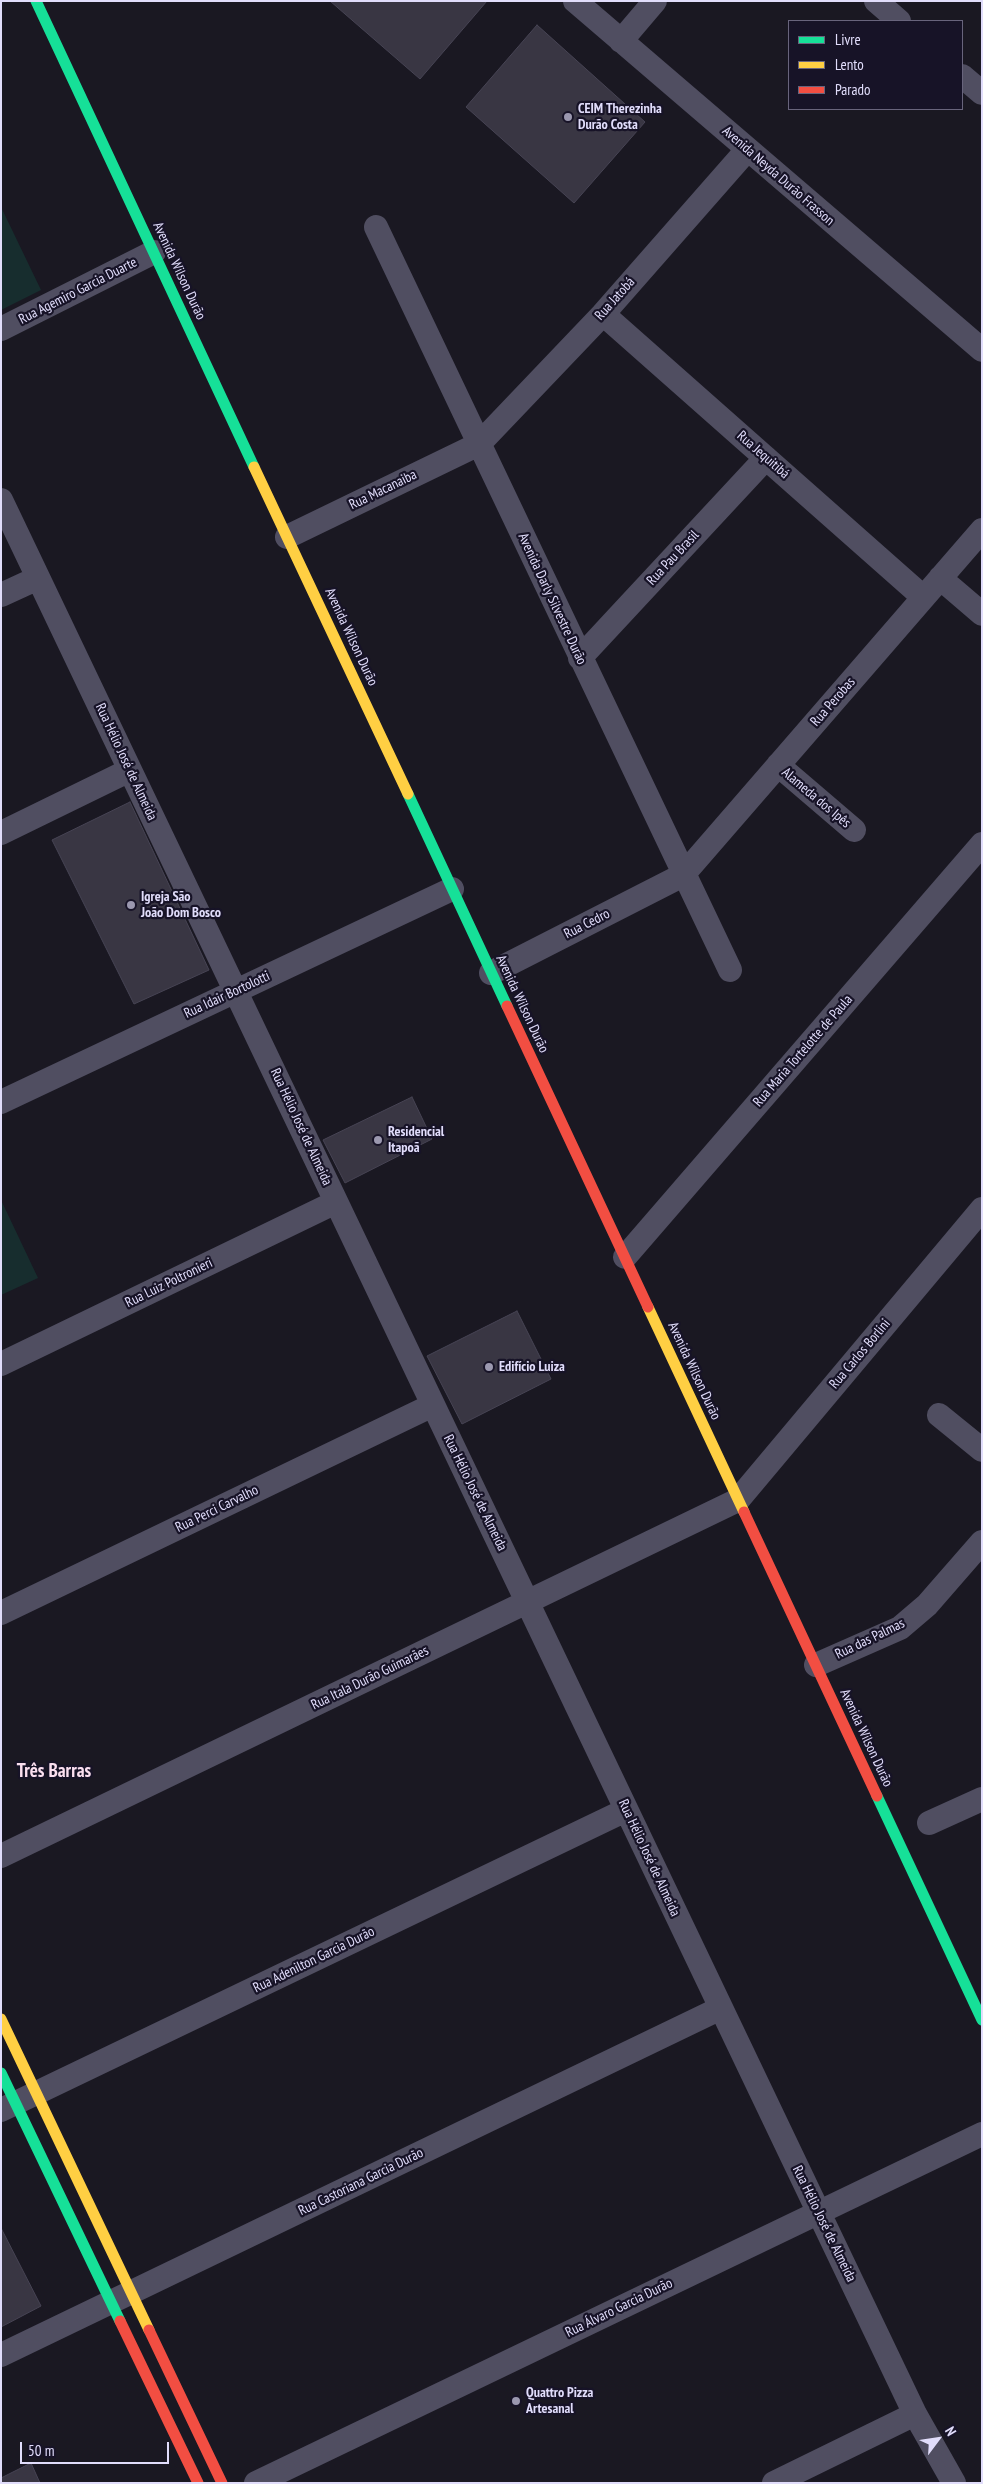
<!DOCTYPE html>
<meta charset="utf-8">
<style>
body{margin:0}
#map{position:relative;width:983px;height:2484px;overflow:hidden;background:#1a1822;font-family:"PT Sans Narrow",sans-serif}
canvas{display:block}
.frame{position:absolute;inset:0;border:2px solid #e1ddfb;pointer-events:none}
.legend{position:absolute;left:788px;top:20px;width:175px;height:90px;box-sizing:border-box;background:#171327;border:1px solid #68647c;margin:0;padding:6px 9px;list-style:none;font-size:15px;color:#e1ddfb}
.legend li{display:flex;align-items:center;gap:10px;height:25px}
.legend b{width:25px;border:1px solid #68647c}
.north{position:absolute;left:913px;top:2414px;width:50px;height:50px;-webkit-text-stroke:4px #171327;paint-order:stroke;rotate:59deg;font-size:14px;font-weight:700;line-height:20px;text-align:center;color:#e1ddfb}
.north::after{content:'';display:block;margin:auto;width:18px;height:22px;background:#e1ddfb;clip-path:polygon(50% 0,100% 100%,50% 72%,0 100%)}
.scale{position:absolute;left:20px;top:2442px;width:149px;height:22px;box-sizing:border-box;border:2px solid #e1ddfb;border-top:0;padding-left:6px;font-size:15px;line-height:18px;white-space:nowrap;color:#e1ddfb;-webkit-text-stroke:4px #171327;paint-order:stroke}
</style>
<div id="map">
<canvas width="983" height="2484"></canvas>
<div class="frame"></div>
<ul class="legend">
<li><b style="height:6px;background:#16e098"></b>Livre</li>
<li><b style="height:6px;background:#ffcf43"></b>Lento</li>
<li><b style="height:6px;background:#f24e42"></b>Parado</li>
</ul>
<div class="north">N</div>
<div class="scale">50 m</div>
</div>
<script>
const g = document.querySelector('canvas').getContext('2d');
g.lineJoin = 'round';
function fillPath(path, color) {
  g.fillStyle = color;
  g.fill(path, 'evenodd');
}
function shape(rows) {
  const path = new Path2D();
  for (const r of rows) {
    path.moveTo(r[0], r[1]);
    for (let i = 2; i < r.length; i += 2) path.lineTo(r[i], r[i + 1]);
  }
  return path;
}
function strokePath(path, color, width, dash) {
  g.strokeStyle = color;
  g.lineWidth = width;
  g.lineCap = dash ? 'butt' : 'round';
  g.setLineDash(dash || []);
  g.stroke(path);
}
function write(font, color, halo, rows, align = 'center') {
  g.font = font + ' "PT Sans Narrow",sans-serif';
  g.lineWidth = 4.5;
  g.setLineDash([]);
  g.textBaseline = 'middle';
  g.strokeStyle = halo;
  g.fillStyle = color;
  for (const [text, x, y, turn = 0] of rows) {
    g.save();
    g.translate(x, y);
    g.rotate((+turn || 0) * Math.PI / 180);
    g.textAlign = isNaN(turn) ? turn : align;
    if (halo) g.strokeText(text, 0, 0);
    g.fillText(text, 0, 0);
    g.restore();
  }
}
const green = shape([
 [1,207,41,290,1,310],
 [1,1200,38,1278,1,1295]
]);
const building = shape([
 [330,1,487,1,420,79,330,1],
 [537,25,645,122,574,203,466,107,537,25],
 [130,802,209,970,134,1004,52,840,130,802],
 [412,1097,432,1139,345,1183,323,1140,412,1097],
 [517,1311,551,1379,462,1424,427,1356,517,1311],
 [1,2228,41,2306,1,2327,1,2228],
 [31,2463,40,2483,1,2483,1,2478,31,2463]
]);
const street = shape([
 [575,1,982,350],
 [876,1,899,21],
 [621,41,655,1],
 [962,76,982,93],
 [376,227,730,970],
 [603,314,923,597],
 [1,329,154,252],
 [1,500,915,2414,954,2483],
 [287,537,479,444,603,314,747,150],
 [940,578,982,614],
 [1,595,38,578],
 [580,658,766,458],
 [778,765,854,830],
 [1,833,130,770],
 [491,973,683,875,982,530],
 [1,1102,452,889],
 [625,1257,982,844],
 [1,1364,336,1202],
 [939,1415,982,1450],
 [1,1613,433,1405],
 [816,1665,900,1628,927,1605,982,1542],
 [929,1823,982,1799],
 [1,1856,738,1500,982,1209],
 [1,2110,626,1810],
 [1,2355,721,2008],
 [256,2483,982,2134],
 [774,2483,915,2414]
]);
const fast = shape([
 [36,1,254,467],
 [408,794,507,1006],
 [877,1796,982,2020],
 [1,2073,120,2321]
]);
const slow = shape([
 [254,467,408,794],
 [648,1307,744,1512],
 [1,2019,149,2330]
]);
const jam = shape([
 [507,1006,648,1307],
 [744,1512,877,1796],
 [120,2321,198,2483],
 [149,2330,222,2483]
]);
const markers = [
 [568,117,5,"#9b98af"],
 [131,905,5,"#9b98af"],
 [378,1140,5,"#9b98af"],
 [489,1367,5,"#9b98af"],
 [516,2401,5,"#9b98af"]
];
const poiNames = [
 ["CEIM Therezinha",578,109],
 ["Durão Costa",578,125],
 ["Igreja São",141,897],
 ["João Dom Bosco",141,913],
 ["Residencial",388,1132],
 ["Itapoã",388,1148],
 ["Edifício Luiza",499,1367],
 ["Quattro Pizza",526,2393],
 ["Artesanal",526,2409]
];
const streetNames = [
 ["Avenida Neyda Durão Frasson",778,176,41],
 ["Avenida Wilson Durão",179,271,65],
 ["Rua Agemiro Garcia Duarte",78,291,-27],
 ["Rua Jatobá",615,299,-48],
 ["Rua Jequitibá",763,455,41],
 ["Rua Macanaiba",383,490,-26],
 ["Rua Pau Brasil",673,558,-47],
 ["Avenida Darly Silvestre Durão",552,599,65],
 ["Avenida Wilson Durão",351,637,65],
 ["Rua Perobas",833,702,-49],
 ["Rua Hélio José de Almeida",126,762,65],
 ["Alameda dos Ipês",816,798,40],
 ["Rua Cedro",587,924,-27],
 ["Rua Idair Bortolotti",227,995,-25],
 ["Avenida Wilson Durão",522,1004,65],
 ["Rua Maria Tortelotte de Paula",803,1051,-49],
 ["Rua Hélio José de Almeida",301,1127,65],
 ["Rua Luiz Poltronieri",169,1283,-26],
 ["Rua Carlos Borlini",860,1354,-50],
 ["Avenida Wilson Durão",694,1371,65],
 ["Rua Hélio José de Almeida",475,1493,64],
 ["Rua Perci Carvalho",217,1509,-26],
 ["Rua das Palmas",870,1639,-26],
 ["Rua Itala Durão Guimarães",370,1678,-26],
 ["Avenida Wilson Durão",866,1738,65],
 ["Rua Hélio José de Almeida",649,1858,65],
 ["Rua Adenilton Garcia Durão",314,1960,-26],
 ["Rua Castoriana Garcia Durão",361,2182,-26],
 ["Rua Hélio José de Almeida",824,2224,64],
 ["Rua Álvaro Garcia Durão",619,2308,-26]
];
const districtNames = [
 ["Três Barras",54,1772]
];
fillPath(green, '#172d2e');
fillPath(building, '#393643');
strokePath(building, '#474454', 1);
strokePath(street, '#504e61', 24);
strokePath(fast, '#16e098', 11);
strokePath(slow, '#ffcf43', 11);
strokePath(jam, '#f24e42', 11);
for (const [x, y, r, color] of markers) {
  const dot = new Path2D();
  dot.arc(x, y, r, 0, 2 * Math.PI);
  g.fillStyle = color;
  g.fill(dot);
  strokePath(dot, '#171327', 2);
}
write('bold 14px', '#e1ddfb', '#171327', poiNames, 'left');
write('14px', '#e1ddfb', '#171327', streetNames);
write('bold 19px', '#fbdff0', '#171327', districtNames);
</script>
